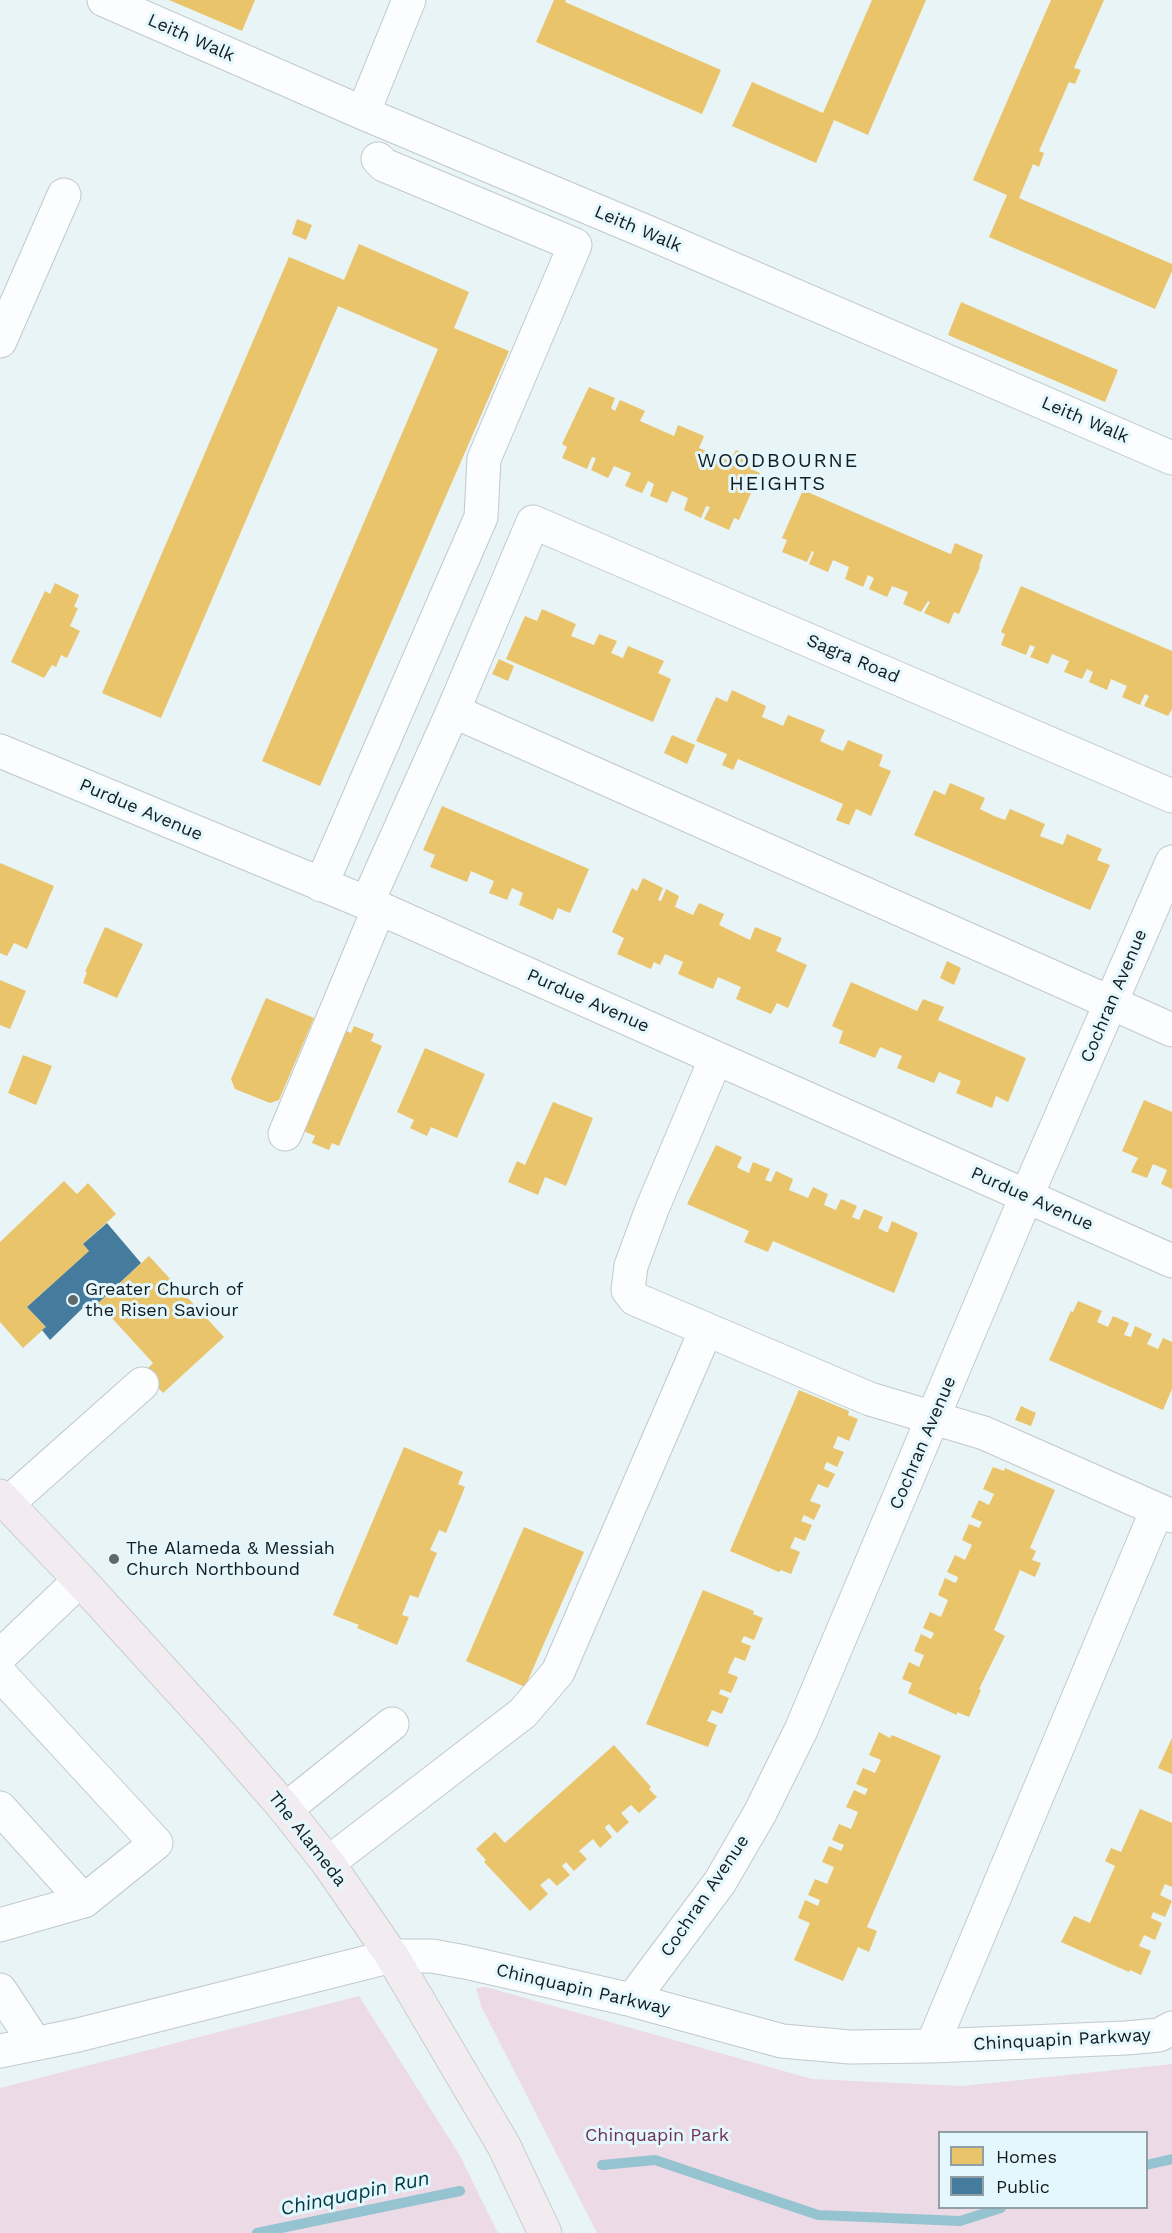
<!DOCTYPE html>
<style>
body{margin:0}
#map{position:relative;width:1172px;height:2233px;overflow:hidden;background:#e9f4f7;font-family:"Work Sans",sans-serif}
canvas{display:block}
.legend{position:absolute;left:938px;top:2131px;width:210px;height:78px;box-sizing:border-box;background:#e3f7fd;border:2px solid #919fa4;margin:0;padding:8px 10px;list-style:none;font-size:18px;color:#151c1f}
.legend li{display:flex;align-items:center;gap:12px;height:30px}
.legend b{width:30px;border:2px solid #919fa4}
</style>
<div id="map">
<canvas width="1172" height="2233"></canvas>
<ul class="legend">
<li><b style="height:16px;background:#e9c46a"></b>Homes</li>
<li><b style="height:16px;background:#457b9d"></b>Public</li>
</ul>
</div>
<script>
const g = document.querySelector('canvas').getContext('2d');
g.lineJoin = 'round';
function fillPath(path, color) {
  g.fillStyle = color;
  g.fill(path, 'evenodd');
}
function shape(rows) {
  const path = new Path2D();
  for (const r of rows) {
    path.moveTo(r[0], r[1]);
    for (let i = 2; i < r.length; i += 2) path.lineTo(r[i], r[i + 1]);
  }
  return path;
}
function strokePath(path, color, width, dash) {
  g.strokeStyle = color;
  g.lineWidth = width;
  g.lineCap = dash ? 'butt' : 'round';
  g.setLineDash(dash || []);
  g.stroke(path);
}
function write(font, color, halo, rows, align = 'center') {
  g.font = font + ' "Work Sans",sans-serif';
  g.lineWidth = 6;
  g.setLineDash([]);
  g.textBaseline = 'middle';
  g.strokeStyle = halo;
  g.fillStyle = color;
  for (const [text, x, y, turn = 0] of rows) {
    g.save();
    g.translate(x, y);
    g.rotate((+turn || 0) * Math.PI / 180);
    g.textAlign = isNaN(turn) ? turn : align;
    if (halo) g.strokeText(text, 0, 0);
    g.fillText(text, 0, 0);
    g.restore();
  }
}
const green = shape([
 [486,1987,812,2079,962,2086,1172,2064,1172,2233,597,2233,481,2006,476,1988],
 [1146,2132,1146,2208,940,2208,940,2132],
 [359,1996,459,2154,498,2233,0,2233,0,2088]
]);
const homes = shape([
 [169,0,255,0,242,31],
 [554,0,566,0,565,2,721,70,702,114,536,42],
 [872,0,926,0,868,135,834,120,816,163,732,126,752,82,823,113],
 [1051,0,1104,0,1074,68,1081,70,1075,84,1069,82,1039,151,1044,153,1039,167,1033,164,1019,198,1172,264,1172,271,1155,309,989,237,1007,195,973,180],
 [297,219,312,225,306,240,292,234],
 [359,244,469,292,454,328,509,351,320,786,262,761,438,349,338,306,161,718,102,693,289,257,344,280],
 [961,302,1118,370,1105,402,948,335],
 [589,387,615,398,611,408,615,411,620,400,645,411,640,421,674,436,678,425,704,436,699,448,730,461,736,450,758,459,753,470,760,473,739,520,734,518,729,530,704,519,710,507,706,506,701,518,684,510,688,498,672,491,667,503,650,496,654,484,648,481,642,493,625,486,631,473,614,466,608,478,591,470,596,458,592,457,587,469,562,458,567,447,562,444],
 [803,490,948,553,951,554,955,543,983,555,979,566,980,567,959,614,954,612,949,624,924,613,930,602,928,601,921,612,903,604,908,592,892,586,887,597,869,589,874,578,868,575,863,587,845,579,849,567,842,564,833,560,828,572,809,564,814,552,812,551,807,562,782,552,787,540,782,538],
 [55,583,79,595,74,607,78,608,70,626,80,631,67,658,61,655,56,667,52,665,44,678,11,662,45,591,50,594],
 [1021,586,1172,651,1172,709,1168,716,1144,706,1149,696,1145,694,1140,705,1122,697,1127,686,1120,683,1111,679,1107,690,1089,682,1093,672,1087,669,1082,679,1064,672,1069,661,1052,654,1048,664,1030,657,1035,647,1030,645,1026,655,1001,645,1005,634,1001,632],
 [542,609,576,624,571,636,594,645,599,634,617,641,611,653,623,658,628,646,664,661,658,673,671,679,653,722,506,659,525,616,537,621],
 [499,659,514,666,508,681,492,674],
 [732,690,766,706,762,717,774,722,783,726,788,715,825,730,820,741,833,747,843,751,848,740,883,755,879,766,891,771,871,816,856,809,849,825,836,820,843,804,738,759,733,770,722,765,727,754,696,741,716,697,727,702],
 [672,735,695,745,687,764,664,753],
 [950,783,985,798,980,809,994,816,1005,820,1010,809,1045,824,1040,836,1063,845,1067,834,1102,849,1097,860,1110,865,1090,910,914,835,934,790,945,795],
 [442,806,589,869,570,913,558,908,553,920,519,905,523,893,512,888,507,900,489,893,494,881,471,871,467,882,430,867,435,855,423,850],
 [0,863,54,886,27,949,14,943,7,956,0,953],
 [643,878,663,888,658,900,661,901,666,889,679,896,675,907,693,915,699,903,724,914,719,925,750,940,755,927,782,938,776,951,807,965,788,1008,777,1003,771,1014,736,999,741,987,718,977,713,989,678,974,683,962,665,954,660,965,654,962,651,969,617,954,624,938,612,932,632,888,637,891],
 [105,927,143,944,117,998,83,983,87,972,85,972],
 [947,961,961,968,954,985,940,978],
 [0,980,26,991,10,1029,0,1025],
 [851,982,917,1011,923,999,944,1007,938,1020,1026,1058,1008,1102,996,1096,992,1108,956,1093,961,1081,939,1072,934,1083,897,1068,902,1056,880,1047,875,1058,839,1043,843,1031,832,1026],
 [266,998,314,1018,279,1100,270,1103,235,1089,231,1079],
 [354,1026,374,1034,371,1041,382,1046,339,1146,332,1143,329,1150,312,1143,315,1136,297,1128,340,1028,351,1033],
 [425,1048,485,1074,457,1138,431,1127,427,1136,410,1128,414,1120,397,1112],
 [23,1055,52,1066,36,1105,8,1093],
 [1144,1100,1172,1112,1172,1189,1161,1184,1167,1170,1153,1164,1147,1178,1131,1172,1138,1158,1122,1151],
 [553,1102,593,1118,566,1186,545,1177,538,1195,508,1182,517,1161,525,1165],
 [716,1145,742,1157,737,1167,740,1169,749,1173,753,1162,770,1169,765,1180,771,1182,776,1171,793,1179,789,1190,808,1198,813,1187,828,1194,824,1205,836,1210,841,1199,857,1206,852,1217,859,1220,864,1209,883,1217,878,1228,886,1232,888,1232,892,1221,918,1233,894,1293,773,1241,768,1252,744,1242,749,1231,687,1204],
 [64,1181,77,1194,88,1183,116,1214,83,1244,89,1251,27,1307,46,1327,23,1348,0,1322,0,1242],
 [149,1256,224,1337,163,1393,144,1372,153,1363,98,1303],
 [1078,1301,1102,1311,1097,1322,1108,1327,1113,1316,1129,1323,1124,1335,1131,1337,1135,1326,1152,1334,1147,1344,1158,1349,1163,1338,1172,1342,1172,1389,1163,1410,1049,1360,1071,1311,1073,1312],
 [799,1390,849,1411,848,1415,858,1419,849,1441,838,1436,833,1448,844,1452,837,1467,827,1462,825,1465,824,1469,835,1474,828,1488,818,1484,810,1501,821,1505,814,1520,804,1515,801,1521,812,1525,805,1541,795,1537,790,1548,800,1552,791,1574,781,1570,779,1572,730,1551],
 [1021,1406,1036,1413,1031,1426,1015,1420],
 [404,1447,463,1472,458,1484,465,1487,446,1533,439,1530,430,1550,437,1553,418,1598,410,1595,402,1615,409,1617,397,1645,357,1628,359,1625,333,1615],
 [993,1467,1004,1471,1005,1468,1055,1490,1030,1548,1036,1551,1032,1560,1041,1563,1035,1577,1020,1570,994,1630,1005,1636,979,1689,981,1690,969,1717,957,1712,957,1715,908,1693,912,1683,902,1679,909,1662,919,1667,924,1655,914,1651,921,1634,931,1639,934,1633,923,1628,930,1612,941,1617,948,1600,938,1595,945,1578,955,1583,957,1581,958,1577,947,1572,955,1555,965,1560,972,1545,962,1540,969,1524,979,1528,982,1522,971,1517,979,1500,989,1505,994,1494,983,1489],
 [524,1527,584,1552,525,1687,466,1661],
 [703,1590,754,1611,753,1614,763,1618,754,1640,744,1636,741,1642,751,1646,745,1661,735,1657,730,1667,728,1673,738,1677,731,1693,721,1689,720,1691,719,1694,729,1698,722,1714,712,1710,710,1715,707,1721,717,1725,708,1747,646,1724],
 [879,1732,890,1738,892,1735,941,1756,867,1927,877,1931,869,1952,858,1947,843,1981,794,1960,810,1923,798,1918,805,1900,818,1906,820,1900,808,1895,815,1879,827,1884,834,1867,822,1862,829,1846,841,1851,844,1845,832,1840,839,1824,851,1829,858,1812,846,1807,854,1790,865,1795,868,1789,856,1784,863,1768,875,1773,881,1760,869,1755],
 [1172,1738,1172,1774,1158,1768],
 [614,1745,651,1787,649,1789,657,1797,639,1813,631,1805,621,1813,629,1822,617,1833,609,1824,606,1826,605,1828,612,1837,600,1848,593,1839,579,1851,587,1859,574,1871,566,1862,562,1866,570,1875,557,1886,549,1878,540,1885,548,1894,530,1911,484,1862,486,1860,476,1849,495,1832,505,1843,507,1841],
 [1140,1809,1172,1823,1172,1887,1165,1884,1160,1895,1172,1901,1165,1917,1153,1912,1151,1918,1162,1923,1155,1940,1144,1935,1139,1946,1151,1951,1141,1975,1130,1970,1129,1972,1061,1942,1074,1916,1090,1923,1115,1866,1105,1861,1111,1848,1121,1852]
]);
const public = shape([
 [107,1223,141,1263,98,1303,100,1306,97,1309,90,1301,50,1340,42,1330,46,1327,27,1307,89,1251,83,1244]
]);
const stream = shape([
 [602,2165,655,2160,818,2215,960,2221,1001,2208],
 [1146,2165,1172,2159],
 [257,2233,460,2191]
]);
const minor = shape([
 [104,0,363,113,654,235,1172,458],
 [363,113,409,0],
 [0,341,64,195],
 [453,711,1172,1030],
 [0,751,379,908,1172,1261],
 [321,885,481,517,484,459,575,245,384,165,378,159],
 [367,903,453,711,533,522,1172,796],
 [716,1058,652,1209,631,1266,628,1290,635,1299,870,1399,984,1433,1172,1516],
 [285,1134,379,908],
 [7,1504,142,1384],
 [0,1656,80,1580],
 [0,1674,156,1843,84,1901,0,1808],
 [286,1809,392,1724],
 [328,1863,523,1713,558,1672,706,1330],
 [0,1925,84,1901],
 [0,1990,35,2043],
 [632,2000,720,1882,760,1813,801,1730,1026,1197,1172,862],
 [932,2046,1157,1510],
 [0,2051,78,2035,392,1956,432,1956,465,1962,632,2000,782,2041,850,2047,932,2046,1126,2038,1159,2035,1172,2028]
]);
const major = shape([
 [0,1496,80,1580,221,1735,282,1805,328,1863,392,1956,504,2146,545,2233]
]);
const markers = [
 [73,1300,6,"#5f686b"],
 [114,1559,6,"#5f686b"]
];
const streetNames = [
 ["Leith Walk",191,38,24],
 ["Leith Walk",638,229,23],
 ["Leith Walk",1085,420,23],
 ["Sagra Road",853,659,23],
 ["Purdue Avenue",141,810,23],
 ["Cochran Avenue",1114,996,-67],
 ["Purdue Avenue",588,1001,24],
 ["Purdue Avenue",1032,1199,24],
 ["Cochran Avenue",923,1443,-67],
 ["The Alameda",307,1839,52],
 ["Cochran Avenue",705,1896,-56],
 ["Chinquapin Parkway",583,1990,13],
 ["Chinquapin Parkway",1062,2040,-3]
];
const poiNames = [
 ["Greater Church of",85,1290],
 ["the Risen Saviour",85,1311],
 ["The Alameda & Messiah",126,1549],
 ["Church Northbound",126,1570]
];
const parkNames = [
 ["Chinquapin Park",657,2136]
];
const neighbourhoodNames = [
 ["WOODBOURNE",778,461],
 ["HEIGHTS",778,484]
];
const waterNames = [
 ["Chinquapin Run",355,2194,-12]
];
fillPath(green, '#ecdbe6');
fillPath(homes, '#e9c46a');
fillPath(public, '#457b9d');
strokePath(stream, '#96c3d0', 10);
strokePath(minor, '#c1c9cc', 35);
strokePath(major, '#c8cecf', 35);
strokePath(minor, '#fcfdfe', 33);
strokePath(major, '#f2ecf0', 33);
for (const [x, y, r, color] of markers) {
  const dot = new Path2D();
  dot.arc(x, y, r, 0, 2 * Math.PI);
  g.fillStyle = color;
  g.fill(dot);
  strokePath(dot, '#e3f7fd', 2);
}
write('18px', '#151c1f', '#e3f7fd', streetNames);
write('18px', '#151c1f', '#e3f7fd', poiNames, 'left');
write('18px', '#703253', '#e3f7fd', parkNames);
g.letterSpacing = '1.5px';
write('20px', '#151c1f', '#e3f7fd', neighbourhoodNames);
g.letterSpacing = '0px';
write('italic 20px', '#003946', '#e3f7fd', waterNames);
</script>
